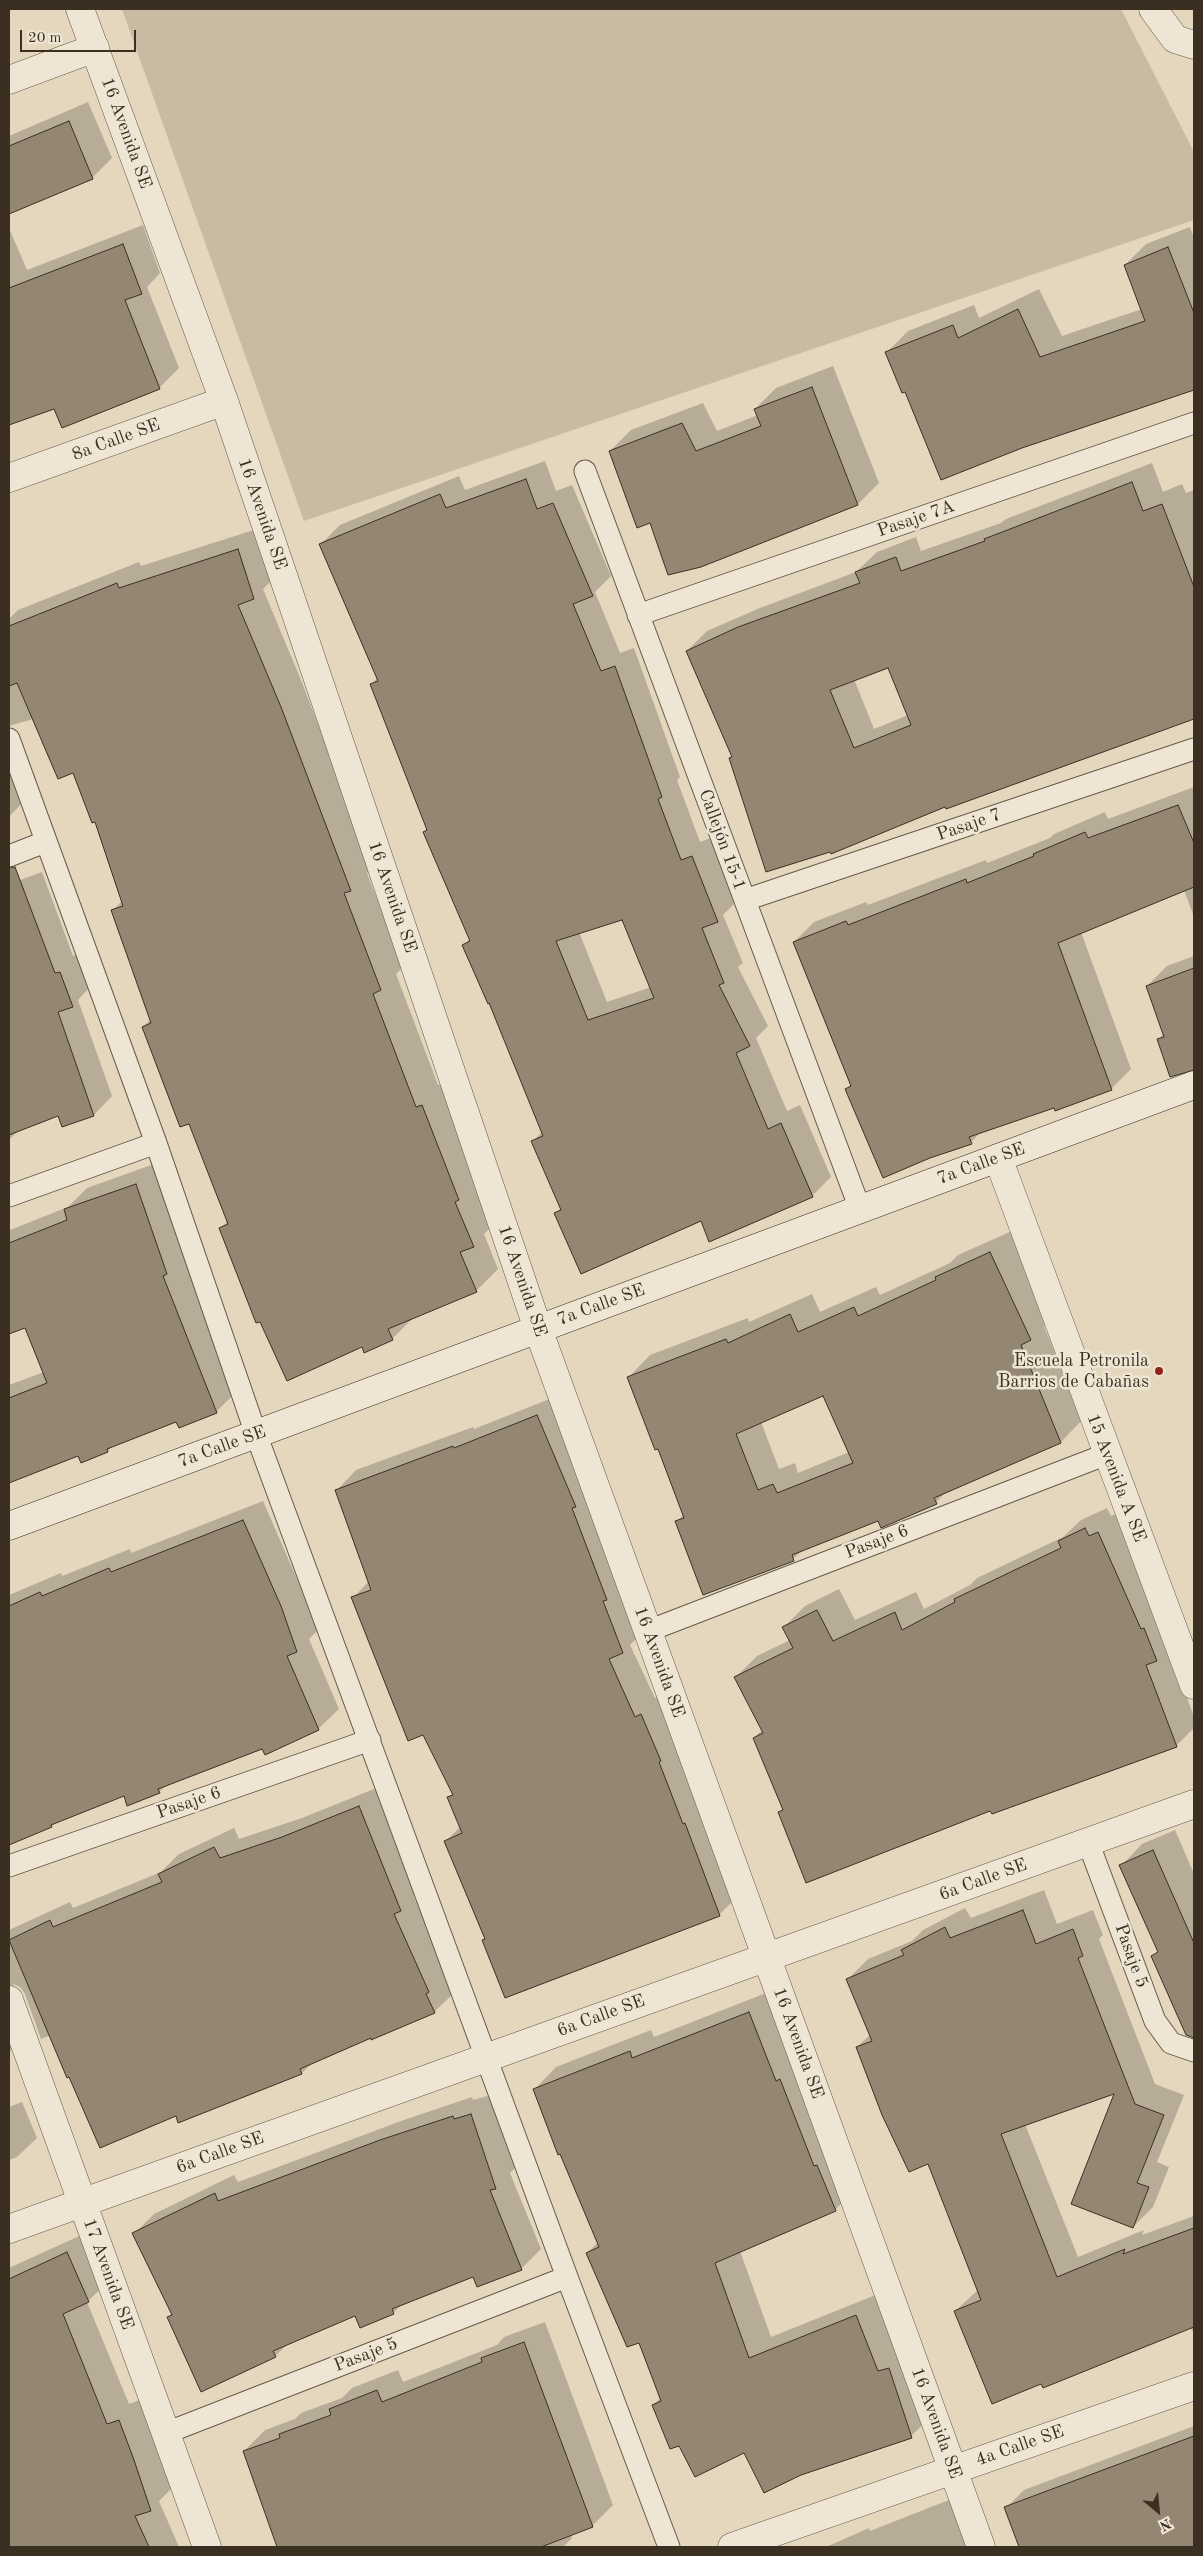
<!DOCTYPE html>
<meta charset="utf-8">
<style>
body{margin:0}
#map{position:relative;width:1203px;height:2556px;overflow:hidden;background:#e5d7be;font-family:"Old Standard TT",serif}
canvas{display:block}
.frame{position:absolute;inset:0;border:10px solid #3b2f21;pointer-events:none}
.north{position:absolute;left:1133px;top:2486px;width:50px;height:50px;-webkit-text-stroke:4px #eee5d5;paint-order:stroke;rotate:152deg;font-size:14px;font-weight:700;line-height:20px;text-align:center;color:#3b2f21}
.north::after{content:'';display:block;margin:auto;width:18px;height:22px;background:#3b2f21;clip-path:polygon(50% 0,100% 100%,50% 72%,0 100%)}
.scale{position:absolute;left:20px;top:30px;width:116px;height:22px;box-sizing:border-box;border:2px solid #3b2f21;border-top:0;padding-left:6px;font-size:15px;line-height:18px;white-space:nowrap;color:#3b2f21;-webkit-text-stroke:4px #eee5d5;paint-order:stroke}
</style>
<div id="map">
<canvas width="1203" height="2556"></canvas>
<div class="frame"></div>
<div class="north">N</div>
<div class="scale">20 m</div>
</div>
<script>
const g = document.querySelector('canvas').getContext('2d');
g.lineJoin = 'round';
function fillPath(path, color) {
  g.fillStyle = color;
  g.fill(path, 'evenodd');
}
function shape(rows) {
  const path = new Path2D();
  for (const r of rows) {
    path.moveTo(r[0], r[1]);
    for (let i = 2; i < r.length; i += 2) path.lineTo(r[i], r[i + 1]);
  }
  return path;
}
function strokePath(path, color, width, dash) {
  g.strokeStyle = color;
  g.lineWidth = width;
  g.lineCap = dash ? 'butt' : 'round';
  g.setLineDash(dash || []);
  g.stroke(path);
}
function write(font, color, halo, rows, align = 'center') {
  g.font = font + ' "Old Standard TT",serif';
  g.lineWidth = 5;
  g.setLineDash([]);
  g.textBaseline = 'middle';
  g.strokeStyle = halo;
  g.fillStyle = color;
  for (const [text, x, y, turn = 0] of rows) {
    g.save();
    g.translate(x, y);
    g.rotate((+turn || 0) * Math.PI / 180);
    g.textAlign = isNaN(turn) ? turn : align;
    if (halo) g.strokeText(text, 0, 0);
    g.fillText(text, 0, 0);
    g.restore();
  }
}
const green = shape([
 [122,9,1121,9,1194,152,1194,220,304,521]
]);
const shadow = shape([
 [88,102,112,158,92,178,9,213,9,136],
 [143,225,160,273,147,287,179,368,159,388,54,408,9,424,9,228,27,270],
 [1190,227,1194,238,1194,389,1021,447,906,390,887,352,908,331,974,305,979,318,1039,289,1062,336,1142,309,1125,265,1146,244],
 [833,366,879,483,858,504,701,565,651,521,610,451,631,430,703,403,717,431,758,415,755,409,776,388],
 [545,461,556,491,572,485,611,576,595,592,620,653,634,648,680,777,677,780,700,842,711,838,736,902,723,915,743,963,738,967,768,1026,756,1038,787,1111,800,1105,831,1177,812,1196,701,1219,555,1214,561,1208,533,1141,543,1131,490,1002,464,945,470,938,424,832,428,829,371,685,378,677,321,544,340,525,459,476,465,490],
 [622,918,651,987,607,1002,579,932],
 [1152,463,1163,492,1182,484,1186,493,1194,490,1194,718,946,805,730,758,733,755,687,651,707,631,760,608,856,572,877,552,916,537,921,551,1001,523,1006,519],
 [888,666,908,715,874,729,854,679],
 [260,528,276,576,263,589,303,685,372,867,367,873,403,967,396,974,438,1085,444,1083,495,1223,484,1234,498,1269,476,1291,415,1316,392,1339,362,1345,221,1228,228,1221,189,1122,143,1027,151,1019,113,910,123,900,96,820,73,771,33,719,9,726,9,676,13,674,9,665,9,619,18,610,139,562,141,566],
 [9,747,28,797,9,817],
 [1194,787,1194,917,1184,890,1081,932,1131,1069,1111,1089,982,1131,971,1142,846,1089,852,1084,794,942,814,922,866,902,868,905,986,860,987,863,1050,838,1054,834,1105,812,1108,819],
 [42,872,73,956,78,954,90,987,78,1000,112,1096,94,1115,62,1125,59,1115,18,1131,9,1140,9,884],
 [1194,956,1194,1068,1171,1076,1158,1040,1164,1033,1147,986,1167,966],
 [157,1163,238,1390,216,1412,177,1420,113,1445,108,1451,82,1461,79,1454,9,1481,9,1385,44,1372,26,1326,9,1332,9,1227,10,1230,68,1207,87,1188],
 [1012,1231,1052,1318,1044,1326,1082,1420,1061,1442,948,1490,936,1502,879,1520,804,1549,793,1559,677,1521,684,1514,629,1377,650,1355,748,1318,749,1322,812,1294,820,1312,876,1287,880,1295,950,1263,958,1255],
 [824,1395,849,1452,798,1473,795,1463,779,1469,761,1422],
 [557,1396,642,1633,630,1645,655,1698,661,1696,739,1895,719,1915,486,1938,446,1841,461,1826,449,1797,453,1793,353,1598,369,1581,337,1490,356,1470,473,1427,474,1429],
 [263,1501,300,1586,317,1631,309,1639,339,1709,318,1729,168,1784,159,1792,124,1795,57,1821,52,1826,9,1844,9,1595,61,1573,62,1576,130,1549,131,1553],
 [1107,1508,1111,1516,1120,1512,1194,1717,1194,1728,1176,1746,991,1809,780,1812,783,1808,754,1738,762,1730,736,1677,757,1656,790,1640,784,1627,805,1606,839,1589,855,1620,916,1592,924,1609,970,1585,977,1578,1063,1537,1081,1520],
 [379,1787,420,1891,414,1897,448,1972,454,1993,434,2012,371,2036,312,2063,302,2073,176,2114,51,2035,41,2039,25,1994,20,1987,13,1984,30,2032,9,2052,9,1930,70,1902,73,1908,161,1872,179,1854,234,1828,239,1839,302,1818],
 [1175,1830,1194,1874,1194,2017,1182,2023,1153,1956,1159,1950,1121,1866,1142,1844],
 [1044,1890,1057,1924,1093,1910,1103,1935,1099,1939,1155,2084,1184,2095,1157,2162,1169,2167,1153,2207,1133,2227,1116,2092,1025,2124,1078,2257,1144,2230,1142,2235,1194,2216,1194,2331,1192,2331,1191,2327,955,2311,978,2290,928,2162,857,2047,871,2034,848,1979,868,1959,912,1941,923,1930,965,1908,971,1918],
 [771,1991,857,2188,835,2210,740,2251,771,2337,878,2294,933,2415,911,2436,744,2451,680,2444,653,2405,661,2398,640,2341,587,2253,598,2242,535,2089,556,2067,651,2030,654,2037],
 [491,2095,515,2168,510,2173,541,2249,521,2269,474,2275,402,2304,393,2313,355,2314,288,2344,275,2356,169,2317,172,2314,134,2234,154,2214,234,2175,238,2182,401,2121,472,2097,473,2100],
 [22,2102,37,2138,17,2157,9,2160,9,2107],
 [88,2232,110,2280,87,2302,129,2404,140,2400,171,2489,159,2501,179,2547,9,2547,9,2453,10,2456,13,2363,9,2365,9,2268],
 [545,2322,613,2505,592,2526,571,2534,572,2538,563,2547,278,2547,244,2451,265,2430,295,2419,301,2413,342,2398,352,2388,398,2370,403,2382,497,2345,504,2337],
 [1194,2426,1194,2547,1020,2547,1006,2508,1024,2490],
 [964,2494,984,2547,826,2547,869,2528,870,2531]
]);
const building = shape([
 [69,121,93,179,9,214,9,146,69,121],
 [123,244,142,294,125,300,160,389,62,428,54,409,9,425,9,288,123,244],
 [1168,247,1194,313,1194,390,1022,448,941,480,905,392,902,393,885,352,953,325,958,338,1018,309,1040,357,1145,321,1124,265,1168,247],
 [812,387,858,505,701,567,668,575,650,523,637,528,609,451,682,423,696,451,761,426,754,409,812,387],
 [526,479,537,509,553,503,593,596,573,604,601,671,615,666,662,797,658,799,681,860,692,856,718,922,702,928,724,983,719,985,750,1046,736,1053,768,1129,781,1123,813,1197,709,1242,701,1221,581,1274,554,1213,561,1210,531,1141,543,1136,489,1003,488,1004,462,945,470,941,423,832,427,830,370,684,378,681,319,544,440,494,446,508,526,479],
 [622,920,654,998,588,1020,556,941,622,920],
 [1132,482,1143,511,1162,504,1194,587,1194,719,946,809,945,807,831,854,830,852,766,872,729,758,732,757,686,651,738,627,860,583,855,572,896,557,901,571,985,541,984,539,1132,482],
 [888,668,911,725,854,748,830,690,888,668],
 [238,549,254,599,238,605,281,707,351,891,344,893,381,990,373,994,416,1107,422,1105,459,1200,455,1202,474,1247,460,1252,477,1292,388,1329,393,1340,364,1353,362,1347,287,1381,260,1322,256,1323,219,1228,228,1224,189,1124,180,1127,142,1027,151,1023,111,910,123,906,95,822,92,823,73,773,58,779,17,683,9,686,9,626,117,583,119,588,238,549],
 [1178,805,1194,843,1194,887,1058,943,1112,1090,1055,1111,1054,1108,969,1137,972,1144,930,1158,883,1178,845,1089,851,1086,793,942,846,921,848,925,966,879,967,883,1034,856,1033,854,1085,832,1088,838,1178,805],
 [15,867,55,973,60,972,73,1007,58,1012,94,1116,62,1127,58,1116,9,1135,9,868,15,867],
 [1194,968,1194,1070,1170,1077,1157,1039,1164,1037,1146,986,1194,968],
 [136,1184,167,1274,163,1276,217,1413,179,1428,176,1422,107,1449,108,1452,81,1463,78,1456,9,1483,9,1398,47,1383,25,1328,9,1334,9,1243,67,1220,64,1209,136,1184],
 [990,1252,1031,1340,1021,1345,1061,1443,934,1498,937,1504,881,1528,878,1521,792,1555,794,1561,703,1595,675,1521,684,1518,658,1449,655,1450,627,1377,726,1339,728,1343,790,1314,798,1332,854,1307,858,1316,936,1280,935,1277,990,1252],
 [823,1396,853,1463,777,1493,773,1484,758,1490,736,1434,823,1396],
 [537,1415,576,1507,572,1508,607,1600,603,1601,623,1653,609,1659,635,1717,641,1714,661,1761,659,1762,683,1824,685,1823,720,1916,505,1998,482,1940,485,1939,444,1841,462,1833,447,1797,453,1795,423,1735,408,1741,351,1597,371,1590,335,1490,453,1446,454,1448,537,1415],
 [243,1520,281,1606,297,1652,287,1656,319,1730,265,1755,262,1749,158,1789,160,1793,127,1806,124,1796,51,1825,52,1827,9,1845,9,1606,40,1592,42,1596,109,1568,111,1572,243,1520],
 [1085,1528,1089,1536,1098,1532,1141,1629,1144,1628,1157,1661,1146,1665,1177,1747,992,1814,990,1811,806,1883,778,1812,783,1810,753,1738,763,1733,734,1677,793,1648,782,1627,817,1610,833,1641,895,1612,902,1630,955,1602,954,1599,1061,1548,1058,1541,1085,1528],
 [359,1806,401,1911,394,1914,429,1992,426,1994,435,2013,371,2040,371,2038,300,2069,302,2074,178,2123,176,2116,100,2148,69,2077,67,2078,9,1940,50,1920,53,1927,162,1882,158,1874,214,1847,220,1858,282,1837,359,1806],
 [1153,1850,1194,1943,1194,2038,1186,2035,1151,1956,1158,1952,1119,1865,1153,1850],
 [1023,1910,1036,1944,1073,1929,1083,1956,1078,1958,1135,2104,1164,2115,1137,2183,1149,2187,1133,2228,1071,2204,1114,2094,1001,2134,1057,2277,1125,2249,1123,2254,1194,2228,1194,2327,1043,2388,1041,2384,992,2404,954,2311,981,2300,928,2164,909,2172,882,2115,856,2047,872,2041,846,1979,904,1955,901,1950,945,1927,950,1938,1023,1910],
 [749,2012,776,2081,780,2079,814,2166,817,2165,836,2211,715,2263,749,2358,856,2315,878,2371,889,2368,912,2438,801,2475,764,2493,744,2453,695,2477,679,2446,670,2449,652,2405,661,2401,639,2343,627,2347,586,2253,599,2247,560,2154,558,2155,533,2089,630,2051,632,2058,749,2012],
 [471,2114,496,2189,490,2190,522,2270,477,2287,473,2277,392,2309,394,2314,360,2328,355,2316,273,2351,276,2357,201,2392,167,2317,172,2315,132,2233,215,2193,218,2201,380,2140,453,2116,454,2119,471,2114],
 [67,2252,89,2302,63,2314,107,2424,119,2420,134,2460,151,2511,135,2516,149,2547,9,2547,9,2279,67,2252],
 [524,2342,593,2527,541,2547,277,2547,243,2451,280,2438,279,2434,331,2415,329,2409,377,2390,382,2402,482,2362,481,2358,524,2342],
 [1194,2436,1194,2547,1019,2547,1004,2507,1194,2436]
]);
const service = shape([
 [585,471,860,1209],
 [638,615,1194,423],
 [9,739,156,1143,256,1434,567,2277,669,2547],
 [9,856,45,842],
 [745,900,1194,749],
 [9,1196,156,1143],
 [648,1631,1107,1454],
 [1088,1842,1155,2021,1171,2043,1194,2051],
 [9,1866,370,1740],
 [166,2433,567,2277]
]);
const minor = shape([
 [80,9,224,401,538,1329,981,2547],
 [1153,9,1175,39,1194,45],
 [9,80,95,48],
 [9,478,224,401],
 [998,1158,1194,1685],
 [9,2000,207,2547],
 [9,2229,1194,1804],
 [732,2547,1194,2386]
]);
const secondary = shape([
 [9,1526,1194,1085]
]);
const markers = [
 [1159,1371,5,"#8f2418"]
];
const streetNames = [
 ["16 Avenida SE",126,133,70],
 ["8a Calle SE",116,440,-20],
 ["16 Avenida SE",262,514,71],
 ["Pasaje 7A",916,519,-19],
 ["Pasaje 7",969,825,-19],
 ["Callejón 15-1",722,840,70],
 ["16 Avenida SE",392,897,71],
 ["7a Calle SE",981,1164,-20],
 ["16 Avenida SE",522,1281,71],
 ["7a Calle SE",601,1305,-20],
 ["7a Calle SE",222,1447,-20],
 ["15 Avenida A SE",1116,1478,69],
 ["Pasaje 6",877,1542,-21],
 ["16 Avenida SE",659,1662,70],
 ["Pasaje 6",189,1803,-19],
 ["6a Calle SE",983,1880,-20],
 ["Pasaje 5",1131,1956,70],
 ["6a Calle SE",601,2016,-20],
 ["16 Avenida SE",798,2043,70],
 ["6a Calle SE",220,2153,-20],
 ["17 Avenida SE",108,2274,70],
 ["Pasaje 5",366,2355,-21],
 ["16 Avenida SE",936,2423,70],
 ["4a Calle SE",1020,2446,-19]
];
const poiNames = [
 ["Escuela Petronila",1149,1361],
 ["Barrios de Cabañas",1149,1382]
];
fillPath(green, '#c8baa3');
fillPath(shadow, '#0003');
fillPath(building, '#938673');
strokePath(building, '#3b2f21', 1);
strokePath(service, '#665948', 23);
strokePath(minor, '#665948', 29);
strokePath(secondary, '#3b2f21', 29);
strokePath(service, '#eee5d5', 21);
strokePath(minor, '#eee5d5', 28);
strokePath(secondary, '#eee5d5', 28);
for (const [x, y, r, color] of markers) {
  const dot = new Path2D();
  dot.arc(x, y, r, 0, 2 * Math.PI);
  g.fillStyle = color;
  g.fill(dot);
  strokePath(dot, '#eee5d5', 2);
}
write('18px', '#3b2f21', '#eee5d5', streetNames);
write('18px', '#3b2f21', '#eee5d5', poiNames, 'right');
</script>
